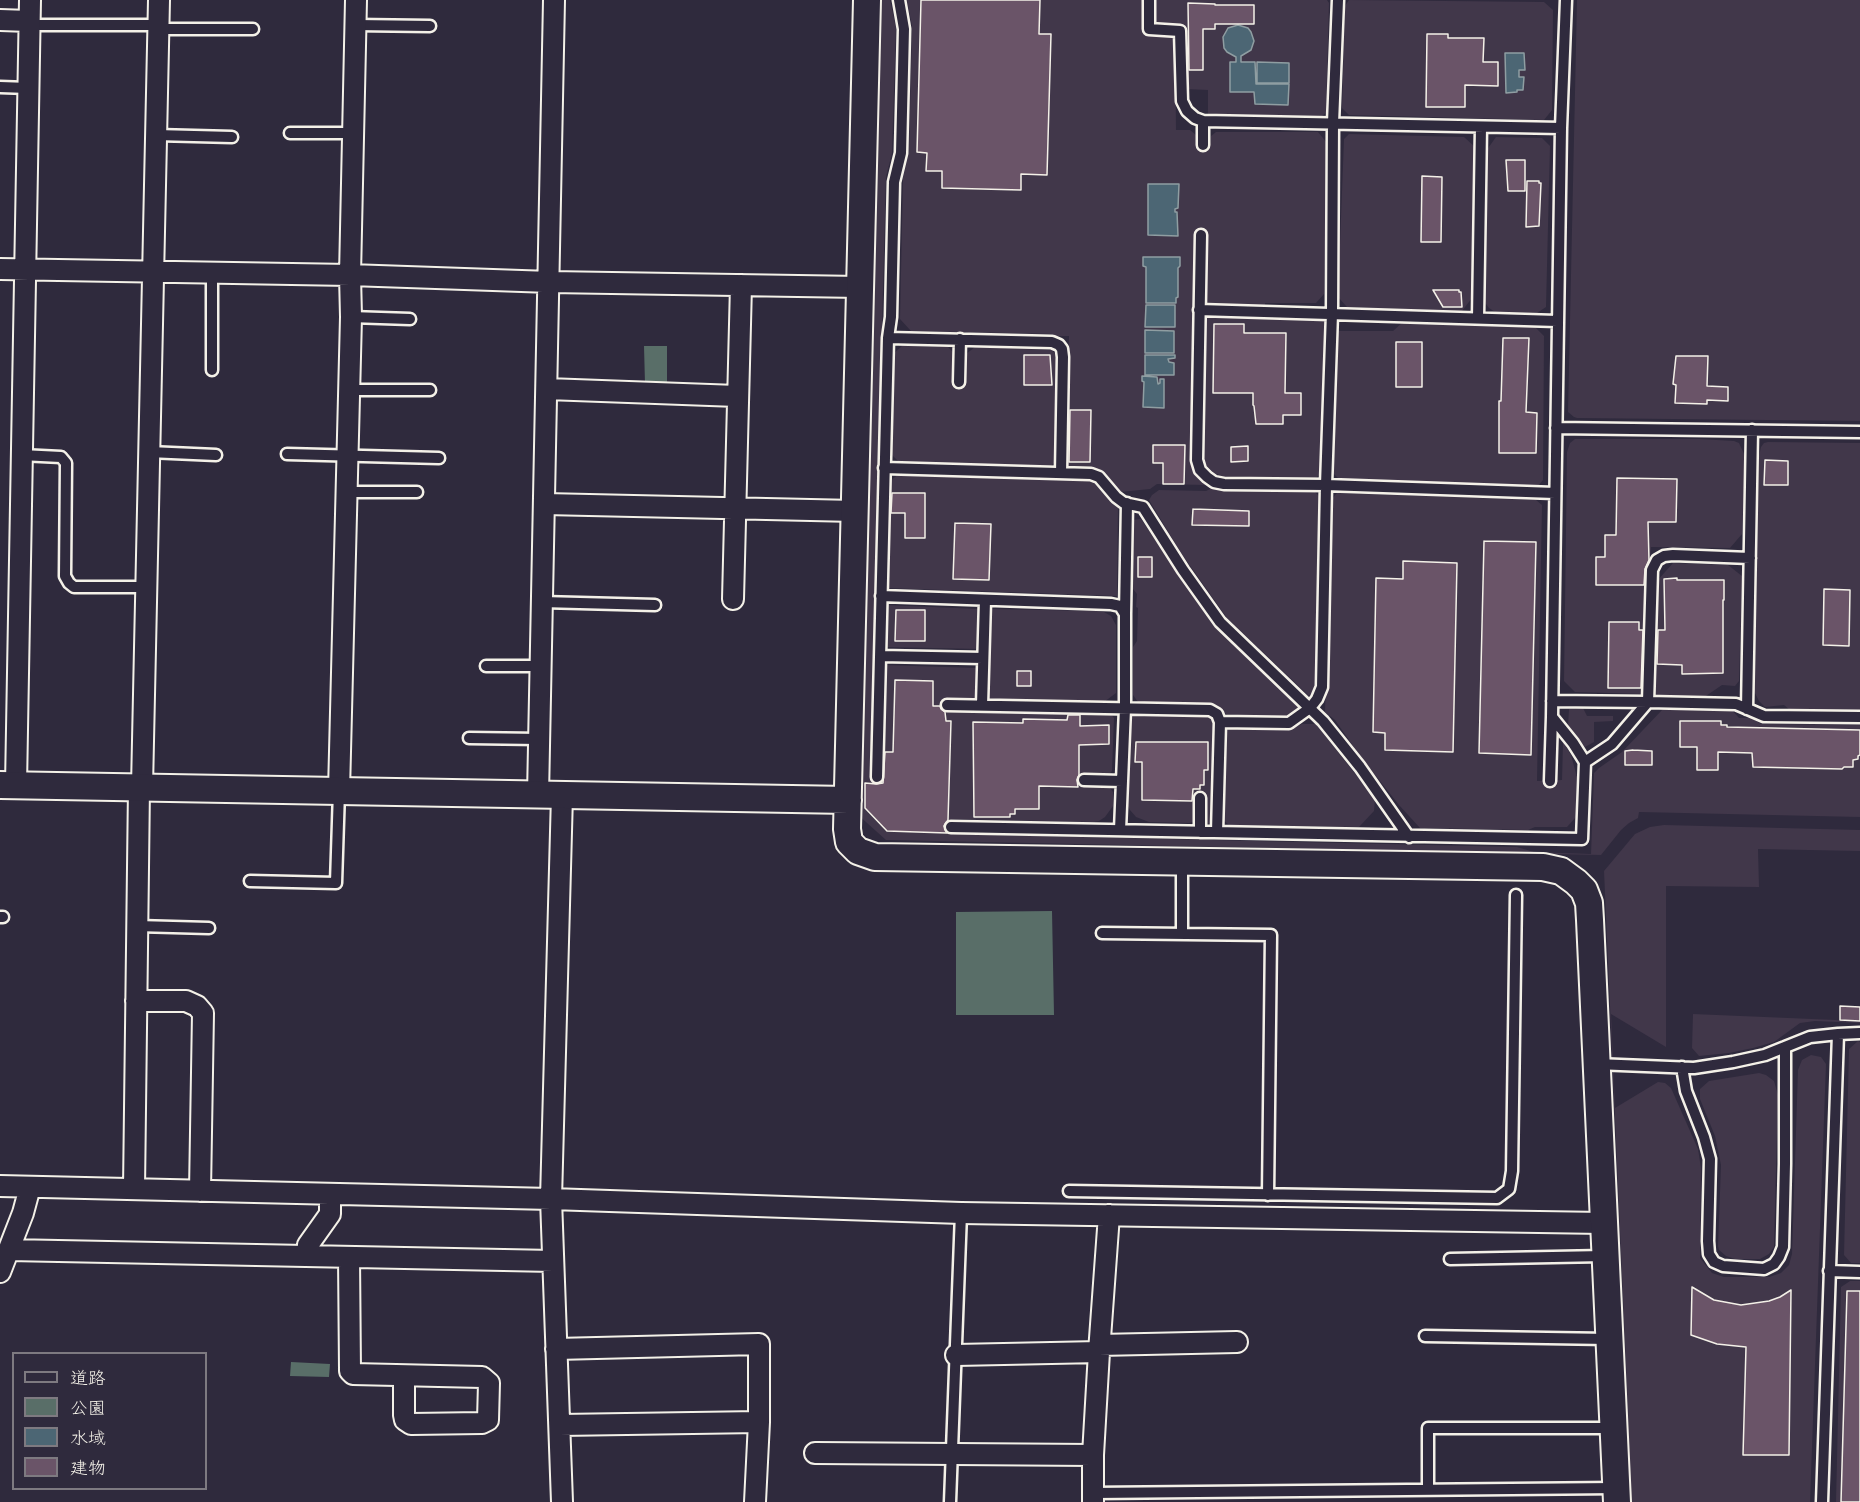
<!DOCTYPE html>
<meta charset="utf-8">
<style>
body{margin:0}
#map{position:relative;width:1860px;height:1502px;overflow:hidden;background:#2f2a3d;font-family:Mynerve,"Klee One",sans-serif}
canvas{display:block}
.legend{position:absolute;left:12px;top:1352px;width:195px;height:138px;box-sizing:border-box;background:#2f2a3d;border:2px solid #7e7a81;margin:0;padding:8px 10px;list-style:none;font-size:18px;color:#f4f1e8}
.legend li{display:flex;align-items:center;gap:12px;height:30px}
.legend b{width:30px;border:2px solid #7e7a81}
</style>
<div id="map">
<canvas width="1860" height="1502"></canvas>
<ul class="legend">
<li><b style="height:8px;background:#2f2a3d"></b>道路</li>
<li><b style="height:16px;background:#596e68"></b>公園</li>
<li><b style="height:16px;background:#4c6674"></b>水域</li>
<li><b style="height:16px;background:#6a5468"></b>建物</li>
</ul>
</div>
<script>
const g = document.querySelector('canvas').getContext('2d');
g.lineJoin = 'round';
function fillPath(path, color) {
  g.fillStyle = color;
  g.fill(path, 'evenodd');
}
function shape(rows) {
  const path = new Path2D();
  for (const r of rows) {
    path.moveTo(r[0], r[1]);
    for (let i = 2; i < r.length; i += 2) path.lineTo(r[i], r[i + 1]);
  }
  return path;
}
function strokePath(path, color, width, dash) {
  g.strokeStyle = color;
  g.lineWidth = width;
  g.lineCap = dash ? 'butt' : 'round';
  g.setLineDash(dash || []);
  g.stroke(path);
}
const built = shape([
 [874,0,890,0,896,28,892,153,886,177,870,780,880,780,884,665,977,668,977,699,948,699,947,710,1110,713,1114,718,1112,771,1108,776,1108,785,1113,792,1113,806,1105,817,1099,821,1093,822,951,819,951,834,1517,847,1534,852,1591,854,1594,773,1599,768,1622,752,1663,709,1733,711,1739,718,1752,718,1761,724,1860,725,1860,817,1639,812,1638,818,1629,823,1621,830,1601,855,886,840,857,814],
 [907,0,1144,0,1143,34,1175,36,1176,130,1190,130,1196,135,1196,145,1210,145,1211,136,1216,132,1318,132,1327,143,1324,294,1316,303,1265,303,1265,306,1205,306,1207,236,1196,235,1192,462,1194,473,1201,482,1206,485,1157,484,1150,489,1120,492,1101,470,1066,468,1069,336,1053,336,1052,334,911,331,900,319,903,178,909,152,912,26],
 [1153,0,1327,0,1329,3,1326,113,1322,116,1208,114,1208,90,1186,89,1185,26,1153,25],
 [1349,0,1544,2,1553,10,1552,110,1544,120,1349,115,1342,108,1345,6],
 [1577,0,1860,0,1860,421,1577,418,1574,417,1568,412],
 [1349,134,1464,137,1475,147,1472,298,1462,311,1347,307,1338,297,1344,139],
 [1496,137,1542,138,1550,146,1546,307,1537,313,1495,312,1489,308,1483,300,1486,151],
 [1204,315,1325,320,1322,472,1315,479,1228,478,1214,473,1206,465,1202,458],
 [1403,322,1535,327,1544,336,1543,480,1538,486,1339,479,1333,473,1336,331,1393,331],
 [902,346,948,347,955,354,955,382,965,382,966,354,975,347,1052,350,1058,357,1056,461,1049,468,900,463,892,455,893,354],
 [1575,439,1700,439,1734,441,1739,443,1745,456,1742,534,1730,548,1651,547,1648,584,1645,692,1642,694,1575,692,1564,681,1567,452,1570,443],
 [1768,442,1860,443,1860,711,1790,710,1784,705,1765,707,1759,701,1754,691,1759,456,1761,447,1764,443],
 [900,473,1096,479,1118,507,1117,596,886,588,889,482],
 [1214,487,1220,491,1315,492,1321,498,1317,682,1316,687,1309,696,1227,618,1181,553,1149,500,1152,495,1159,490,1206,491],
 [1337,493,1536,500,1542,505,1537,781,1562,780,1563,742,1571,755,1577,777,1576,817,1567,827,1535,827,1528,830,1420,828,1399,805,1360,756,1335,720,1325,712,1331,500],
 [1141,519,1214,626,1299,707,1290,717,1233,717,1227,715,1217,705,1138,702,1133,695,1133,647,1137,641,1138,608,1136,607,1137,594,1133,589,1133,520],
 [1673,563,1728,565,1742,576,1739,681,1735,686,1722,685,1703,698,1654,696,1657,581],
 [885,605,980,609,979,649,885,647],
 [990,609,1097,611,1104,612,1111,616,1116,625,1116,693,1104,702,987,699],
 [1583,708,1587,716,1613,716,1613,721,1594,722,1594,742,1585,747,1568,726,1569,709],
 [1136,715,1207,716,1214,718,1214,818,1208,824,1204,821,1196,821,1189,823,1149,822,1136,817,1130,810,1128,806,1131,717],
 [1302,724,1316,724,1375,799,1374,811,1359,827,1229,825,1222,819,1225,731,1231,728,1292,729],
 [1664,825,1860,830,1860,851,1758,849,1759,887,1666,886,1666,1047,1611,1014,1615,1108,1658,1082,1665,1083,1671,1088,1698,1149,1701,1168,1700,1258,1712,1273,1724,1277,1769,1277,1781,1273,1789,1265,1792,1254,1798,1070,1802,1060,1811,1055,1821,1057,1826,1064,1810,1502,1631,1502,1628,1409,1604,871,1635,834,1650,827],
 [1693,1014,1860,1021,1860,1023,1815,1021,1800,1023,1774,1042,1753,1048,1729,1053,1699,1056,1692,1048],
 [1858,1041,1860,1042,1860,1263,1851,1263,1844,1255,1849,1049],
 [1759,1073,1766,1075,1774,1081,1778,1095,1774,1247,1769,1254,1760,1259,1735,1259,1726,1256,1719,1250,1718,1246,1721,1165,1715,1136,1700,1099,1700,1089,1709,1081],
 [1850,1281,1860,1281,1860,1502,1836,1502,1841,1287]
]);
const green = shape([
 [644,346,667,346,667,384,645,384],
 [1052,911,1054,1015,956,1015,956,912],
 [291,1362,330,1364,329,1377,290,1376]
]);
const water = shape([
 [1238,25,1248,28,1251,32,1254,41,1251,50,1241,56,1241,62,1255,62,1256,84,1289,84,1288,105,1255,104,1254,92,1230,92,1230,62,1236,62,1236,57,1227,52,1224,48,1223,37,1228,28,1238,25],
 [1505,53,1524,53,1525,70,1519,70,1519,77,1524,77,1523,90,1517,90,1517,92,1506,93,1505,53],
 [1257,62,1289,63,1289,83,1257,83,1257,62],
 [1148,184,1179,184,1178,208,1175,209,1175,212,1177,212,1178,236,1148,235,1148,184],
 [1143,257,1180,257,1180,266,1178,268,1178,297,1176,298,1176,303,1146,303,1146,267,1143,266,1143,257],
 [1146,305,1175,305,1175,327,1145,327,1146,305],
 [1145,330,1174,331,1174,353,1145,353,1145,330],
 [1145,355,1175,355,1175,358,1168,359,1169,362,1174,363,1174,375,1145,375,1145,355],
 [1142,376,1157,377,1158,384,1160,383,1160,379,1164,379,1164,408,1143,407,1144,382,1142,381,1142,376]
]);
const building = shape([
 [921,0,1040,0,1039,34,1051,34,1047,175,1021,174,1021,190,942,188,942,171,926,171,927,153,917,152,921,0],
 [1188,3,1215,4,1215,5,1254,5,1254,24,1215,24,1215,29,1203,29,1203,70,1189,70,1188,3],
 [1427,34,1448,34,1448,38,1484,38,1483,62,1498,62,1498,86,1465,85,1465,107,1426,107,1427,34],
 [1506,160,1525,160,1525,191,1508,191,1506,160],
 [1422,176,1442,177,1441,242,1421,242,1422,176],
 [1527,181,1539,181,1539,183,1541,183,1539,226,1526,227,1527,181],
 [1433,290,1459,290,1459,292,1461,292,1462,307,1443,307,1433,290],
 [1214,324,1244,324,1244,333,1286,333,1285,393,1301,393,1301,415,1283,415,1283,424,1256,424,1254,406,1253,405,1253,393,1213,393,1214,324],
 [1503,338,1529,338,1526,412,1537,413,1536,453,1499,453,1499,401,1501,401,1503,338],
 [1396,342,1422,342,1422,387,1396,387,1396,342],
 [1024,355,1050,355,1052,385,1024,385,1024,355],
 [1676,356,1708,356,1707,386,1728,387,1728,401,1707,400,1707,404,1675,403,1676,385,1673,384,1676,356],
 [1070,410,1091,410,1090,462,1069,462,1070,410],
 [1153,445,1185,445,1184,484,1163,484,1163,463,1153,463,1153,445],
 [1248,446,1248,461,1231,462,1231,447,1248,446],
 [1765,460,1788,461,1788,485,1764,485,1765,460],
 [1617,478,1677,479,1676,522,1648,522,1649,560,1645,569,1644,585,1596,585,1596,557,1605,557,1605,535,1616,535,1617,478],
 [892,493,925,493,925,538,905,538,905,513,891,513,892,493],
 [1193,509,1249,511,1249,526,1192,525,1193,509],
 [955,523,991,524,989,580,953,579,955,523],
 [1484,541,1536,542,1531,755,1479,753,1484,541],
 [1138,557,1152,557,1152,577,1138,577,1138,557],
 [1403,561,1457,563,1453,752,1385,750,1385,733,1373,732,1376,578,1403,579,1403,561],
 [1677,578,1677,580,1724,580,1724,600,1723,600,1723,673,1682,674,1682,665,1657,664,1658,630,1665,630,1664,579,1677,578],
 [1824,589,1850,590,1849,646,1823,645,1824,589],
 [896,610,925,610,925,641,895,641,896,610],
 [1609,622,1639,622,1639,630,1643,630,1641,688,1608,688,1609,622],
 [1017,671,1031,671,1031,686,1017,686,1017,671],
 [895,680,933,681,933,706,940,706,941,709,945,712,946,721,951,721,948,820,944,826,947,833,887,831,865,808,865,783,876,784,883,783,885,752,893,752,895,680],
 [1068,715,1080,715,1080,726,1109,725,1109,744,1079,745,1079,775,1077,780,1078,787,1039,786,1039,809,1015,809,1015,814,1010,814,1010,817,974,817,973,722,1023,723,1023,719,1067,720,1068,715],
 [1680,721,1721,721,1721,725,1727,725,1727,727,1860,730,1860,755,1858,756,1858,759,1853,760,1853,767,1844,767,1842,769,1753,767,1752,753,1718,752,1718,770,1697,770,1697,747,1680,747,1680,721],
 [1136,742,1208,742,1208,770,1204,770,1204,785,1200,785,1200,789,1193,789,1192,801,1142,800,1142,762,1135,762,1136,742],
 [1633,750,1652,751,1652,765,1625,765,1625,751,1633,750],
 [1840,1006,1860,1007,1860,1021,1840,1020,1840,1006],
 [1692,1287,1714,1300,1741,1305,1769,1301,1780,1297,1791,1290,1789,1455,1743,1455,1746,1347,1717,1344,1691,1335,1692,1287],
 [1847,1291,1860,1291,1860,1502,1841,1502,1847,1291]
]);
const service = shape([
 [1149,0,1149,29,1180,31,1182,101,1187,111,1195,118,1203,121,1561,128],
 [29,25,158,25],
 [356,25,430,26],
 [158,29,253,29],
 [0,87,28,88],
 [1203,121,1203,145],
 [290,133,353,133],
 [156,135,232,137],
 [1201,235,1197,460,1200,470,1207,477,1214,482,1224,484,1326,485,1555,493],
 [212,273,212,370],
 [1199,310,1557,321],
 [351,317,410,319],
 [1478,318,1481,127],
 [888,338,1052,342,1059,345,1062,349,1063,357,1061,473],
 [959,382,960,339],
 [349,390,430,390],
 [1556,428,1860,432],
 [149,452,216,455],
 [287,454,439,458],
 [21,455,61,457,66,463,65,576,69,583,74,587,146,587],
 [884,468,1091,474,1099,477,1116,497,1124,503,1143,507,1183,570,1220,622,1323,721,1360,767,1409,837],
 [346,492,417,492],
 [881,596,1111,604,1120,606,1125,614,1125,708,1120,830],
 [542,602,655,605],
 [1125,614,1127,503],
 [880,656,983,658],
 [486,666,541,666],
 [1552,701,1648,702,1652,570,1657,560,1664,556,1673,555,1750,558],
 [947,705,1210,710,1217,714,1220,722,1289,723,1310,708,1317,699,1322,687,1326,485,1332,313,1333,123,1338,0],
 [982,705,985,600],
 [1747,709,1752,430],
 [469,738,539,739],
 [1585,762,1612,744,1648,702,1736,704,1764,716,1860,717],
 [877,777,888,338,891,317,894,182,901,153,904,29,899,0],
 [1084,780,1122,781],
 [1550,781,1552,717],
 [951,827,1582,839,1585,762,1573,743,1552,717,1561,128,1566,0],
 [1200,832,1200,798],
 [1217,832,1220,722],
 [1182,862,1182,934],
 [250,881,336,883,339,791],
 [0,917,3,917],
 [137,926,209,928],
 [1102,933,1271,935,1268,1195],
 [1596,1064,1694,1068,1733,1062,1765,1055,1810,1037,1838,1034,1860,1033],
 [1682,1067,1686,1091,1704,1137,1710,1159,1708,1241,1709,1254,1714,1262,1723,1266,1764,1269,1774,1264,1779,1257,1783,1247,1785,1164,1785,1047],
 [1069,1191,1497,1198,1509,1189,1512,1171,1516,895],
 [1450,1259,1604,1256],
 [1829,1271,1860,1272],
 [1425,1336,1608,1339],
 [1428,1489,1428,1428,1613,1428],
 [1093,1493,1616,1488],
 [950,1502,961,1213],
 [1822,1502,1838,1034]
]);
const minor = shape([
 [0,20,29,21],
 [0,269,350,275,550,282,860,287],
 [547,389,737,396],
 [545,504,855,511],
 [733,599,741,285],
 [16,785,30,0],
 [142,787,159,0],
 [339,791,351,317,350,275,356,0],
 [538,795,554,0],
 [562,795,551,1199,562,1502],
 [136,1001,186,1001,197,1006,203,1013,200,1191],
 [0,1186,551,1199,961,1213,1603,1223],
 [134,1189,139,787],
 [9,1250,553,1261],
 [307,1256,308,1245,330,1214,330,1194],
 [349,1257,350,1371,353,1374,482,1377,489,1383,488,1420,482,1423,411,1424,405,1420,404,1415,404,1376],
 [0,1272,23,1213,30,1187],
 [1099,1345,1237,1342],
 [556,1349,759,1344,759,1422,755,1502],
 [956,1355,1099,1352],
 [560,1425,759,1422],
 [815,1453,1093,1455],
 [1093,1502,1093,1455,1099,1352,1109,1215]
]);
const tertiary = shape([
 [867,0,847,829,849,842,858,851,875,857,1543,867,1561,871,1576,882,1584,890,1589,903,1590,920,1617,1502],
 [0,785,848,800]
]);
fillPath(built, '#41374a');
fillPath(green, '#596e68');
fillPath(water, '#4c6674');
strokePath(water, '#8f9ea2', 1.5);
fillPath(building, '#6a5468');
strokePath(building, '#f4f1e8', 1.5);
strokePath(service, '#f4f1e8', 15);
strokePath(minor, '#f4f1e8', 24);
strokePath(tertiary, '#f4f1e8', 30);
strokePath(service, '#2f2a3d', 10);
strokePath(minor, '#2f2a3d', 20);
strokePath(tertiary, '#2f2a3d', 26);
</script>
